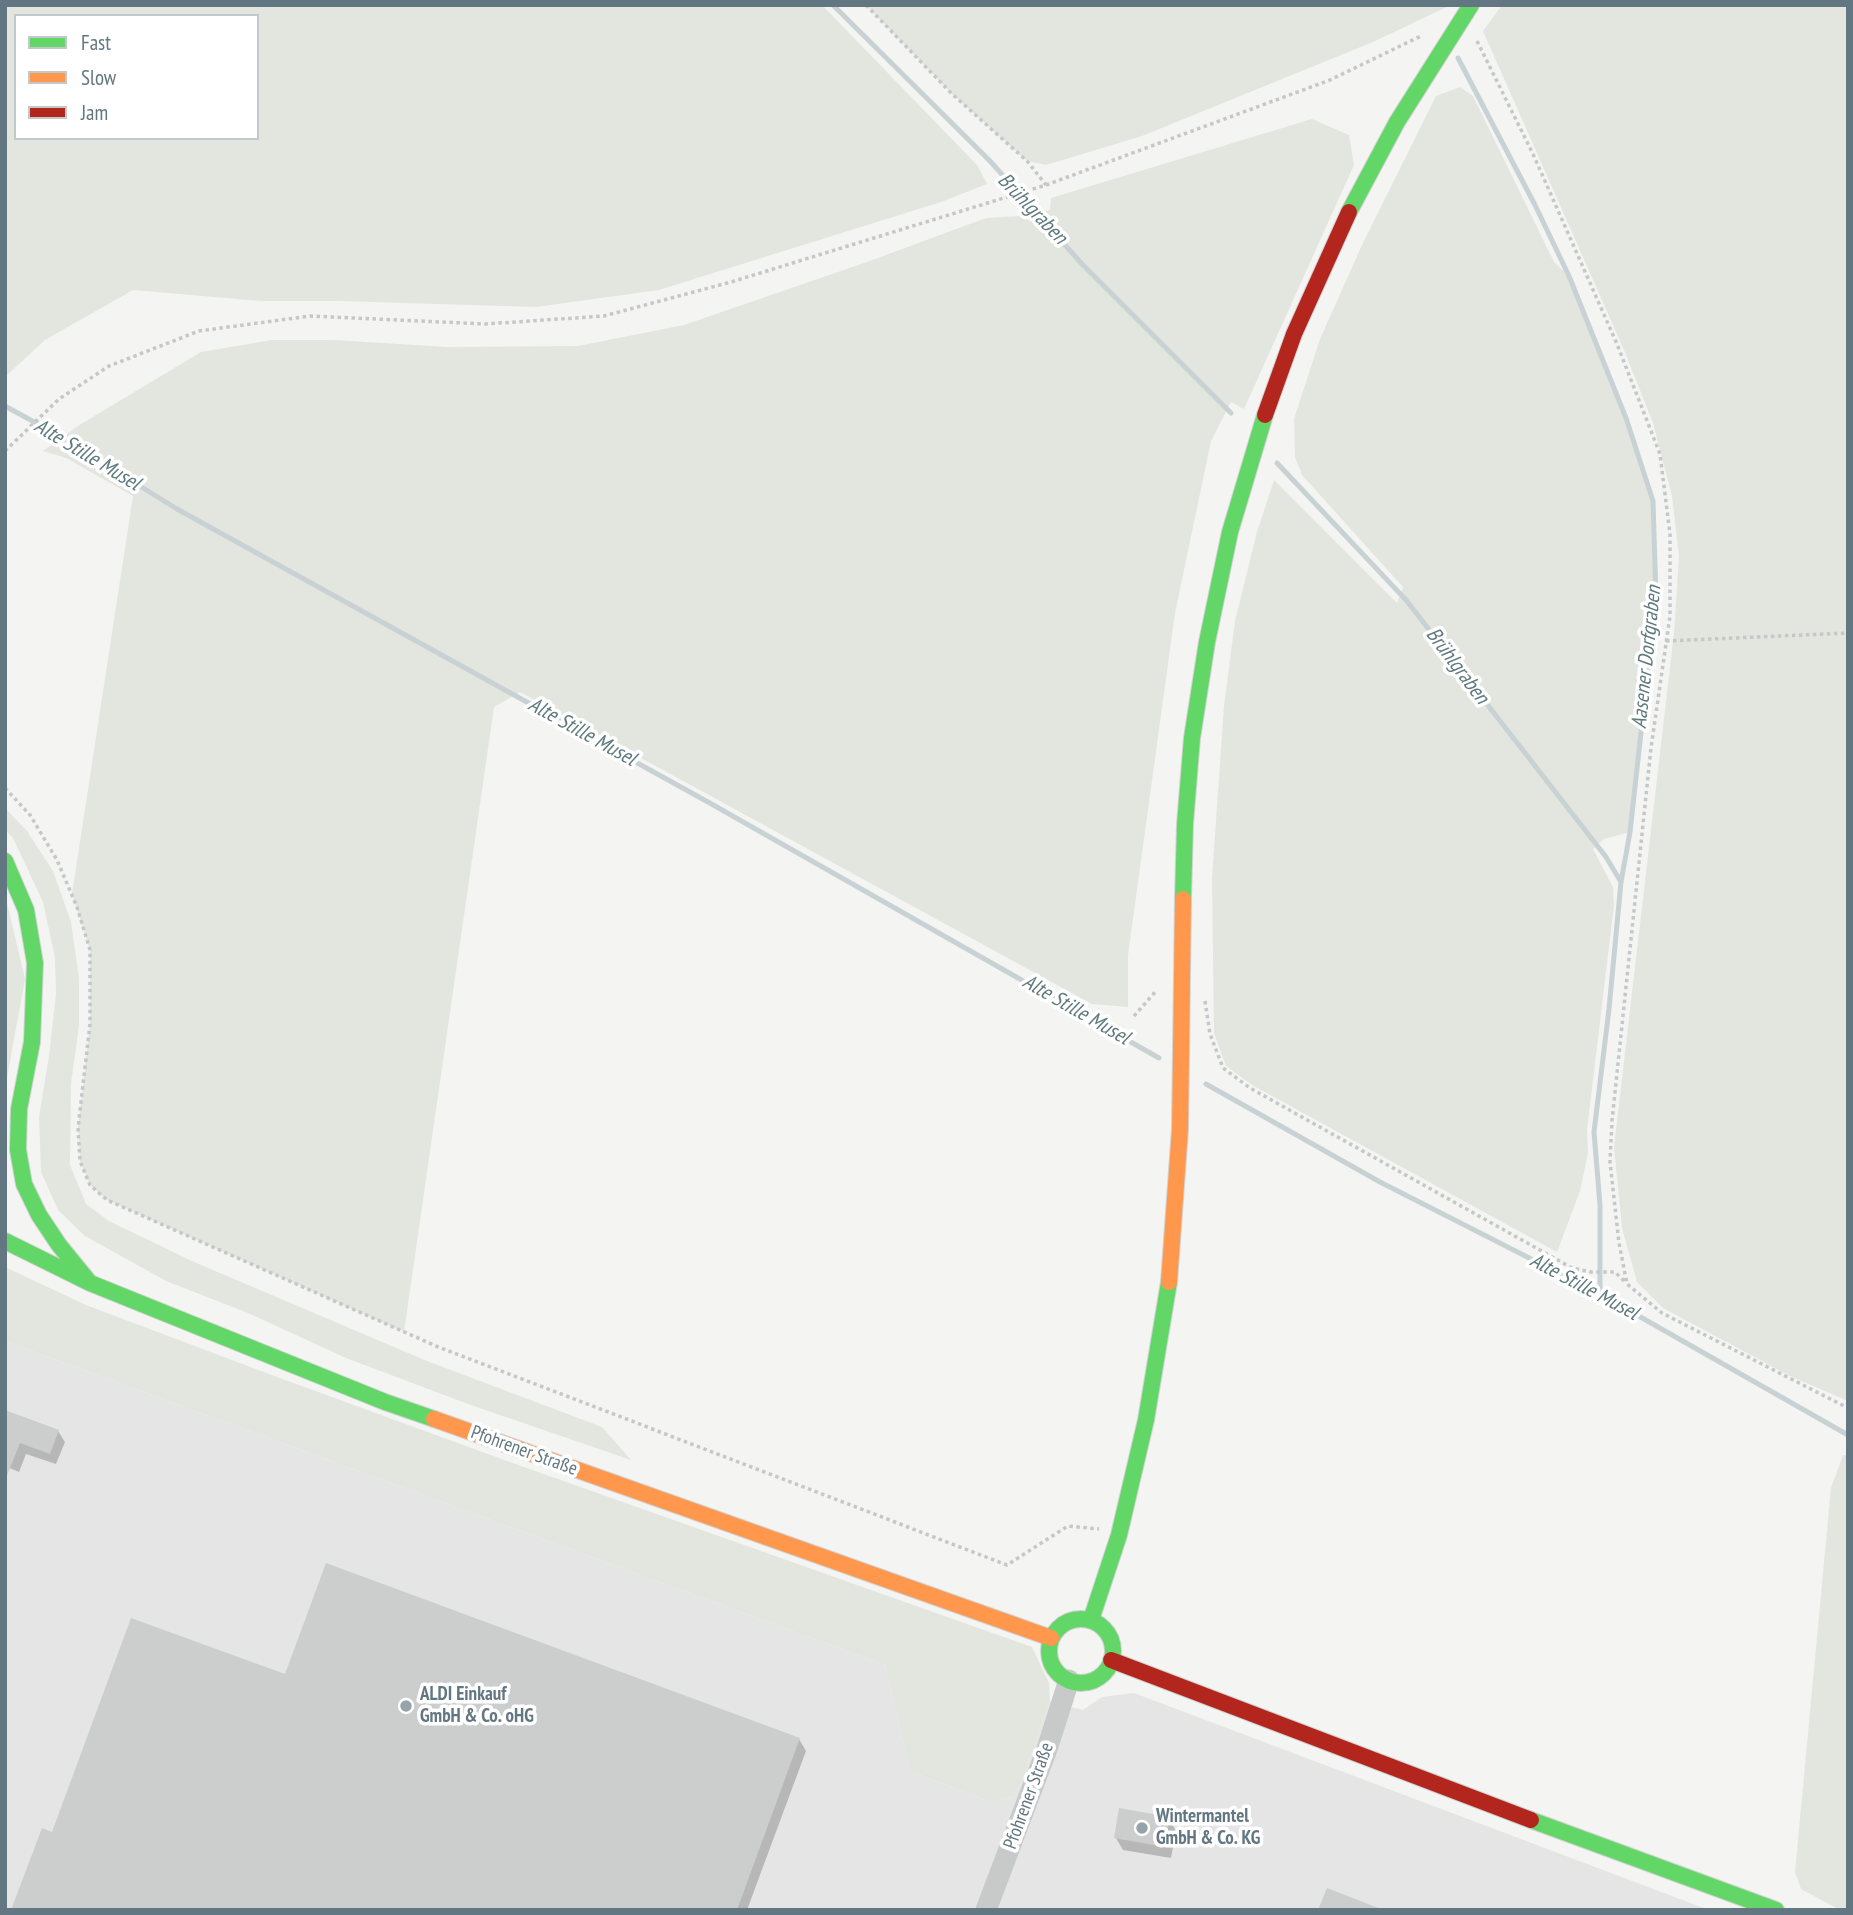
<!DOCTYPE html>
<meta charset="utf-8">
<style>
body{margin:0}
#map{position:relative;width:1853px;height:1915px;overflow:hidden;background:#f4f4f2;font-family:"PT Sans Narrow",sans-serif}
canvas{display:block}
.frame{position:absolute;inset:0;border:7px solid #637782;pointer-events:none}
.legend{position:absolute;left:14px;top:14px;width:245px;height:126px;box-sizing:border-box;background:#fff;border:2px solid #c1c9cd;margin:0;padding:9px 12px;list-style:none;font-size:21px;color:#637782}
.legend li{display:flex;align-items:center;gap:14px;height:35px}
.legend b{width:35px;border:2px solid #c1c9cd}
</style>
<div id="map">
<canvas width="1853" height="1915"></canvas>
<div class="frame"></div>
<ul class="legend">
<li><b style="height:9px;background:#63d668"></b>Fast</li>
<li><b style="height:9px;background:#ff974d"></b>Slow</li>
<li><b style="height:9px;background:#b3261e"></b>Jam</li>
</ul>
</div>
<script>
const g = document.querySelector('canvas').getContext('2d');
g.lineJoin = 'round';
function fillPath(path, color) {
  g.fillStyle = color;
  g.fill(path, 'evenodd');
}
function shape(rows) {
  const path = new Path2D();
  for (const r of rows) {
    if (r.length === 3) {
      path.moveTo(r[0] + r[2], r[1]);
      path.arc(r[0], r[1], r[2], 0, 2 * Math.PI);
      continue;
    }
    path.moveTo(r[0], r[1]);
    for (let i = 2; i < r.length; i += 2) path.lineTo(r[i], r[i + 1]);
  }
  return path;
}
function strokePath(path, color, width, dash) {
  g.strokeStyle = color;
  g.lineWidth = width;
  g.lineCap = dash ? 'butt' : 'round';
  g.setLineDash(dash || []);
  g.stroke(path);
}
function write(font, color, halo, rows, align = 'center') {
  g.font = font + ' "PT Sans Narrow",sans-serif';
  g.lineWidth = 7;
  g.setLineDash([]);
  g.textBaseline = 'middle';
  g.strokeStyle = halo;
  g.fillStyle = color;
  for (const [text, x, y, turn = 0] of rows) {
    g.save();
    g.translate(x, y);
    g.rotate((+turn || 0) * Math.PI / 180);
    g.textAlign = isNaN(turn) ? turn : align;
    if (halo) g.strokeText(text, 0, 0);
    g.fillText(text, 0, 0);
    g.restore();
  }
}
const built = shape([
 [5,1341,885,1665,910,1771,993,1803,1013,1796,1021,1784,1050,1701,1083,1710,1102,1697,1134,1693,1709,1910,5,1910]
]);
const green = shape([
 [5,5,822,5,978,166,987,184,941,202,659,290,536,307,339,301,261,301,133,290,45,340,5,377],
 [16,16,257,16,257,138,16,138],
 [866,5,1451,5,1373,42,1142,136,1046,165,1027,161,951,93],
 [1502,5,1848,5,1848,1401,1790,1376,1663,1308,1637,1282,1622,1228,1614,1147,1674,633,1679,556,1672,496,1653,423,1624,350,1483,31],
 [1460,87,1473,96,1554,262,1569,276,1626,418,1653,501,1656,597,1630,832,1604,839,1593,849,1613,887,1614,905,1587,1130,1588,1153,1580,1191,1557,1252,1252,1085,1226,1066,1214,1033,1212,878,1224,706,1235,621,1257,532,1274,480,1397,603,1403,587,1302,475,1295,457,1294,419,1320,339,1362,245,1436,96],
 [1312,119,1349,135,1354,165,1244,409,1231,402,1211,441,1175,613,1128,955,1128,1007,1092,1004,520,692,494,707,404,1332,107,1200,90,1185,80,1161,78,1128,90,1024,90,950,72,894,133,496,66,458,43,451,81,424,201,352,272,340,334,340,447,347,578,346,684,325,867,262,986,218,1021,216,1050,210,1051,198],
 [5,808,27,831,53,871,71,922,79,978,79,1026,71,1083,70,1165,86,1204,109,1221,194,1262,427,1361,602,1427,631,1460,468,1404,346,1358,248,1313,166,1281,85,1236,58,1210,41,1172,39,1117,49,1056,56,994,55,958,43,902,13,838,5,830],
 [5,894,25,979,5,1089],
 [5,1267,86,1305,269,1374,507,1461,1032,1647,1049,1683,1050,1701,1021,1784,1013,1796,993,1803,910,1771,885,1665,5,1341],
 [1843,1455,1848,1455,1848,1910,1840,1910,1801,1889,1795,1872,1831,1488]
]);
const shadow = shape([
 [5,1412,58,1431,65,1442,56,1464,26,1454,19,1472,5,1466],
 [286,1677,799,1739,806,1751,747,1910,13,1910,53,1834],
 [1169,1819,1176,1831,1171,1858,1123,1850,1116,1838]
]);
const stream = shape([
 [833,5,990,161,1082,264,1231,413],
 [1458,58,1535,205,1569,276,1626,418,1653,501,1656,597,1630,832,1621,882,1609,1009,1594,1132,1600,1205,1600,1294],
 [5,406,56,434,177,509,708,802,1159,1058],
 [1277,463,1406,600,1606,857,1621,882],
 [1206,1084,1380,1182,1600,1294,1848,1435]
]);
const building = shape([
 [5,1410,59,1430,50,1454,20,1443,6,1478],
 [326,1563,800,1738,737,1910,11,1910,42,1828,52,1832,131,1618,285,1674],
 [1119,1808,1170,1817,1165,1847,1114,1838],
 [1327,1888,1381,1909,1380,1910,1318,1910]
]);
const path = shape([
 [866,5,951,93,1027,161,1046,185],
 [1477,41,1533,154,1617,344,1660,454,1670,534,1670,616,1651,748,1612,1121,1610,1162,1619,1243,1627,1284,1662,1313,1848,1408],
 [5,451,59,399,109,366,199,331,310,316,485,324,604,316,731,282,1046,185,1330,80,1423,35],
 [1666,641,1848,633],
 [5,788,30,815,57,860,77,907,90,950,90,1024,78,1128,80,1161,90,1185,107,1200,436,1346,1007,1565,1068,1526,1099,1529],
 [1205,1001,1210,1034,1223,1068,1250,1088,1572,1268,1591,1272,1615,1272,1626,1283],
 [1134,1016,1156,991]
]);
const street = shape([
 [986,1910,1047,1749,1069,1680]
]);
const fast = shape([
 [1349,212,1397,122,1471,5],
 [5,861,26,910,35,963,32,1042,19,1109,18,1150,24,1184,39,1215,59,1245,90,1283],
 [1183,899,1185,824,1192,738,1207,642,1230,532,1265,415],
 [5,1241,90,1283,385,1402,434,1419],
 [1081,1651,32],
 [1091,1620,1119,1535,1146,1420,1169,1282],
 [1531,1820,1776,1910]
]);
const slow = shape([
 [1169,1282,1180,1129,1183,899],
 [434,1419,1051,1638]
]);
const jam = shape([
 [1265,415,1294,334,1349,212],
 [1111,1660,1531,1820]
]);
const markers = [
 [406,1706,7,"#96a3a9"],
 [1142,1828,7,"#96a3a9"]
];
const streetNames = [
 ["Pfohrener Straße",524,1451,20],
 ["Pfohrener Straße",1029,1796,-70]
];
const poiNames = [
 ["ALDI Einkauf",420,1695],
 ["GmbH & Co. oHG",420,1717],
 ["Wintermantel",1156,1817],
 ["GmbH & Co. KG",1156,1839]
];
const waterNames = [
 ["Brühlgraben",1032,209,46],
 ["Alte Stille Musel",87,455,31],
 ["Aasener Dorfgraben",1647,657,-84],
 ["Brühlgraben",1457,666,53],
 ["Alte Stille Musel",582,732,29],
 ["Alte Stille Musel",1076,1010,30],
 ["Alte Stille Musel",1584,1287,28]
];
fillPath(built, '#e4e5e4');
fillPath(green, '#e3e6df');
fillPath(shadow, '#0003');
strokePath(stream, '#c8d2d4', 5);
fillPath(building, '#cccecd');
strokePath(fast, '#d1d2d3', 18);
strokePath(slow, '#d1d2d3', 18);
strokePath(jam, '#d1d2d3', 18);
strokePath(path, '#c5c7c8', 3.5, [3.5, 3.5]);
strokePath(street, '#c8c9c9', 21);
strokePath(fast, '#63d668', 16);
strokePath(slow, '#ff974d', 16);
strokePath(jam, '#b3261e', 16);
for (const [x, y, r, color] of markers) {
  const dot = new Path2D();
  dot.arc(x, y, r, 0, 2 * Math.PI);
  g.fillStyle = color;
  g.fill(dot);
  strokePath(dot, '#fff', 2.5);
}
write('19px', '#637782', '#fff', streetNames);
write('bold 19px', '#637782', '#fff', poiNames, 'left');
write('italic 21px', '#5f7a7f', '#fff', waterNames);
</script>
